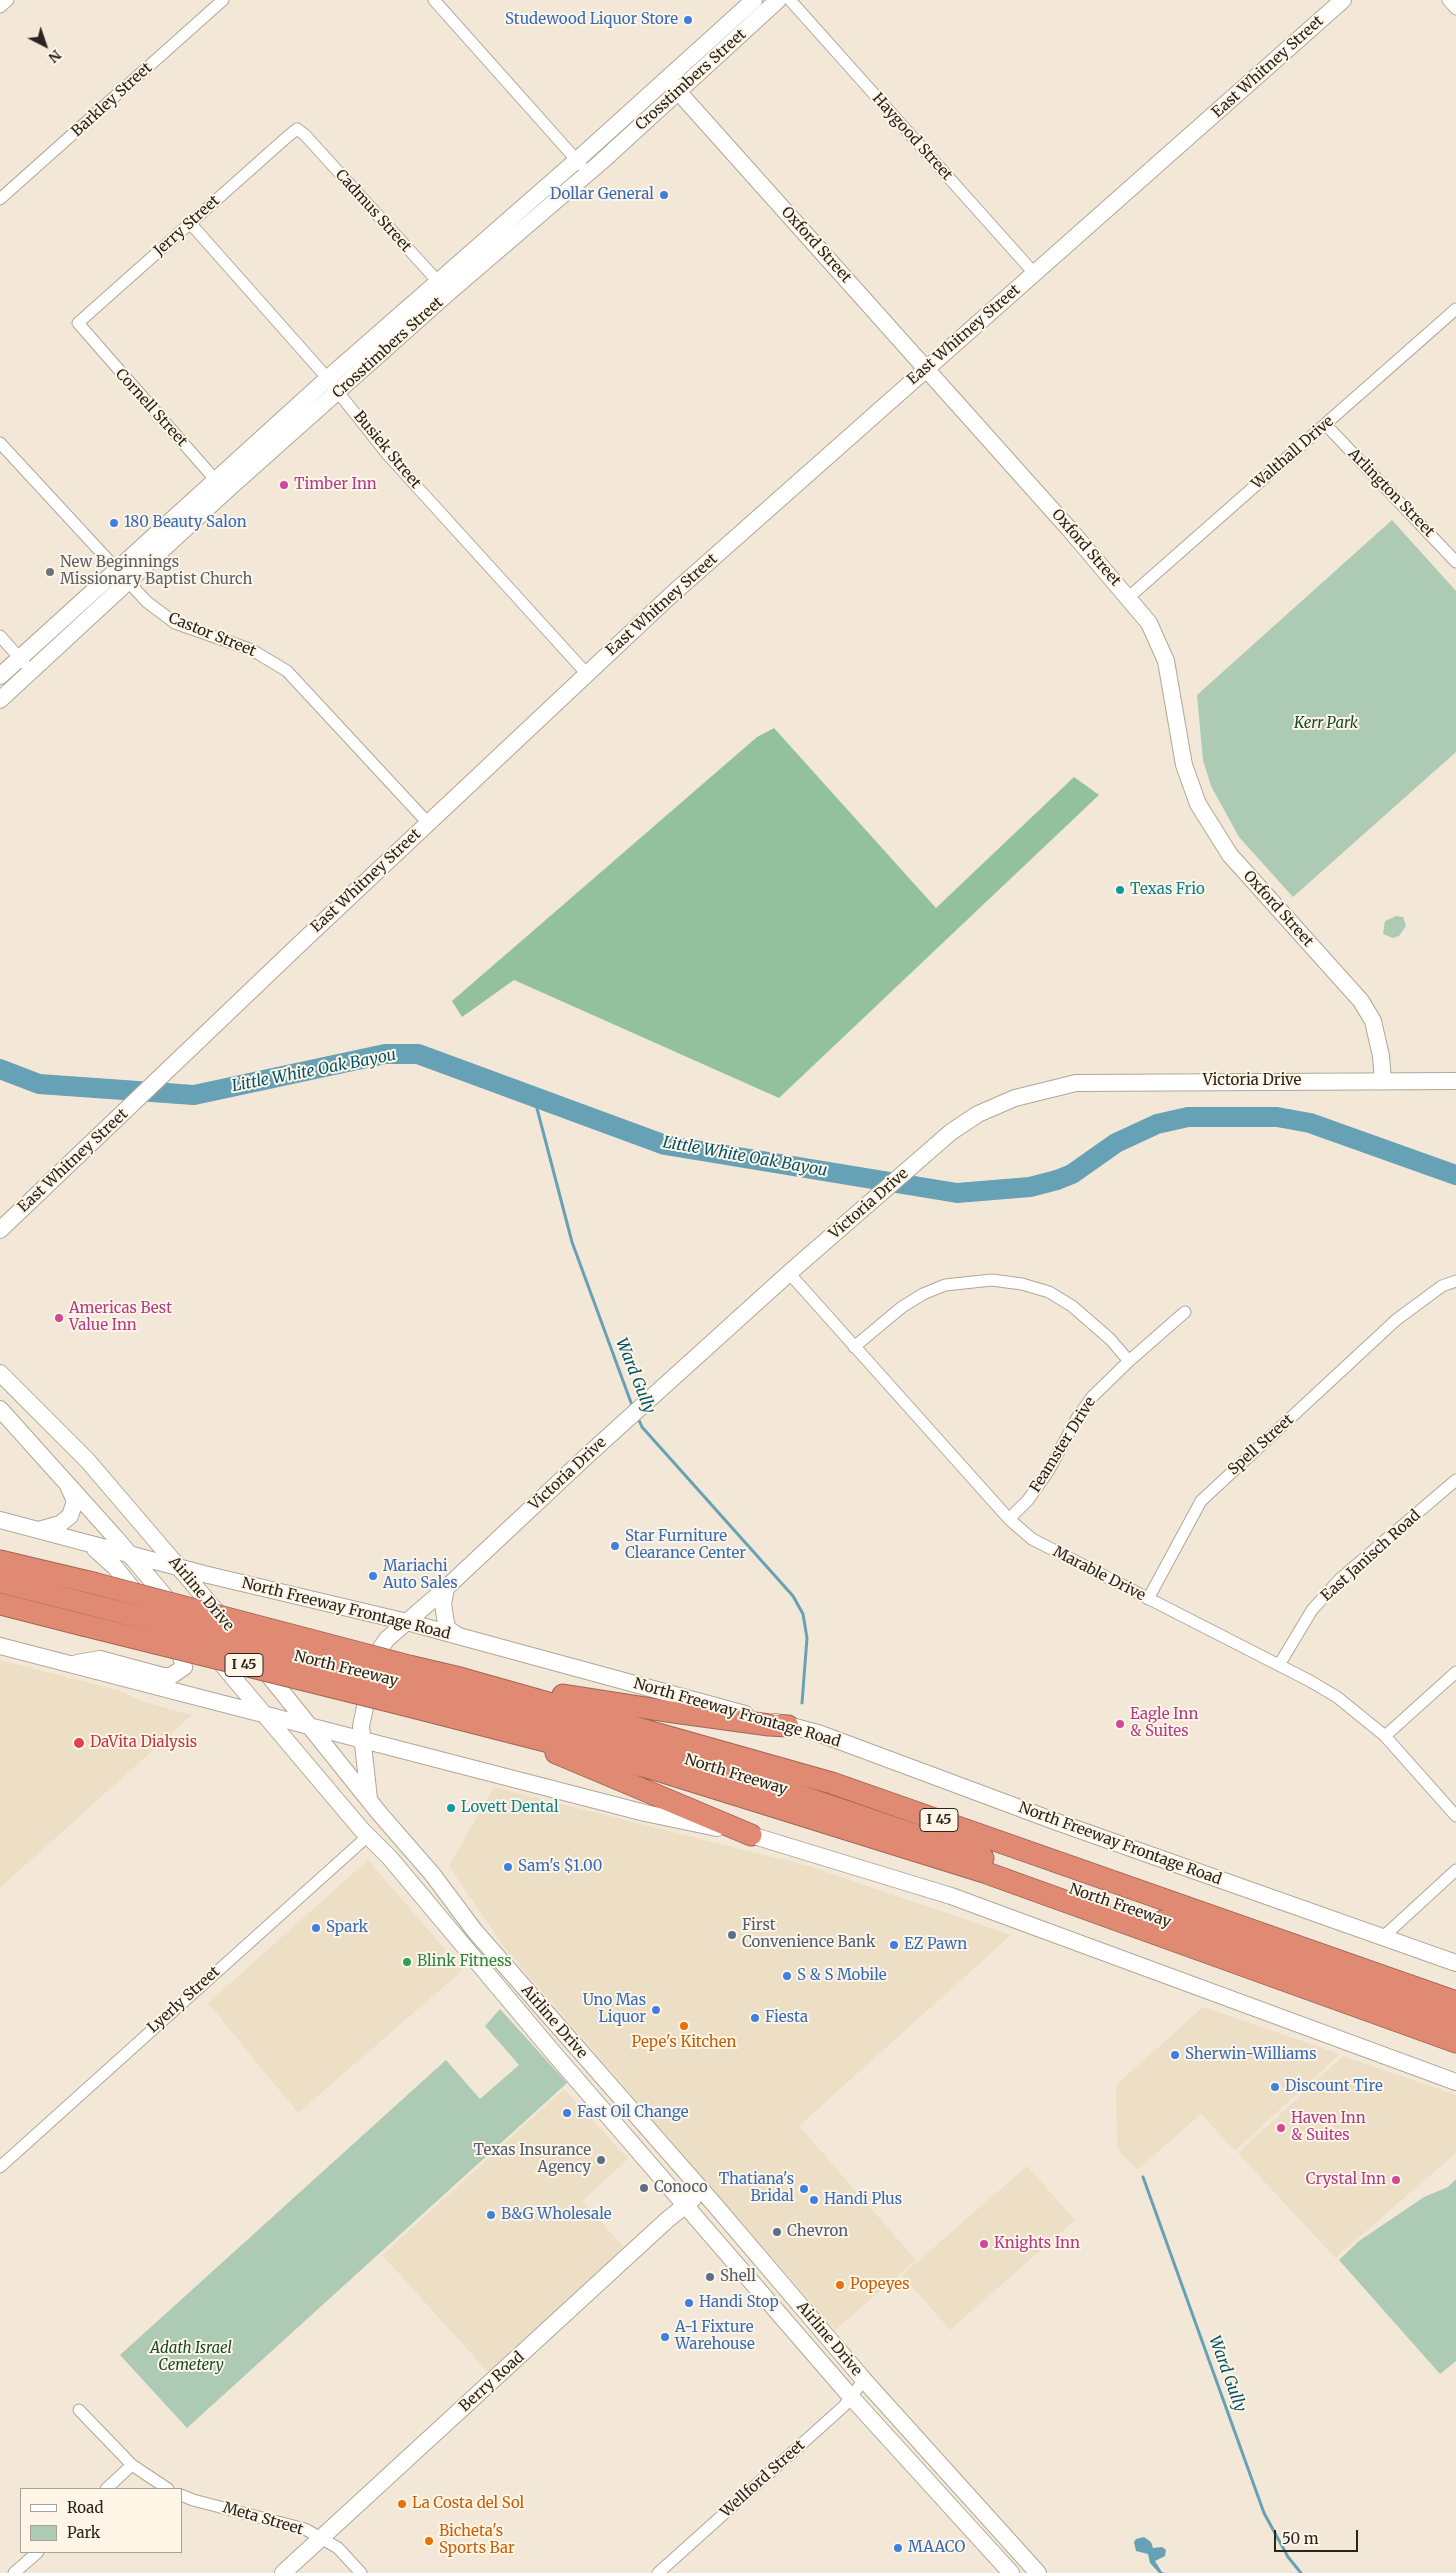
<!DOCTYPE html>
<style>
body{margin:0}
#map{position:relative;width:1456px;height:2573px;overflow:hidden;background:#f3e8d7;font-family:Merriweather,serif}
canvas{display:block}
.legend{position:absolute;left:20px;top:2488px;width:162px;height:65px;box-sizing:border-box;background:#fff6e8;border:1px solid #a9a297;margin:0;padding:6px 9px;list-style:none;font-size:15px;color:#29251e}
.legend li{display:flex;align-items:center;gap:10px;height:25px}
.legend b{width:25px;border:1px solid #a9a297}
.north{position:absolute;left:20px;top:20px;width:50px;height:50px;-webkit-text-stroke:4px #fff6e8;paint-order:stroke;rotate:139deg;font-size:14px;font-weight:700;line-height:20px;text-align:center;color:#29251e}
.north::after{content:'';display:block;margin:auto;width:18px;height:22px;background:#29251e;clip-path:polygon(50% 0,100% 100%,50% 72%,0 100%)}
.scale{position:absolute;left:1274px;top:2530px;width:84px;height:22px;box-sizing:border-box;border:2px solid #29251e;border-top:0;padding-left:6px;font-size:15px;line-height:18px;white-space:nowrap;color:#29251e;-webkit-text-stroke:4px #fff6e8;paint-order:stroke}
</style>
<div id="map">
<canvas width="1456" height="2573"></canvas>
<ul class="legend">
<li><b style="height:6px;background:#fff"></b>Road</li>
<li><b style="height:14px;background:#adcab4"></b>Park</li>
</ul>
<div class="north">N</div>
<div class="scale">50 m</div>
</div>
<script>
const g = document.querySelector('canvas').getContext('2d');
g.lineJoin = 'round';
function fillPath(path, color) {
  g.fillStyle = color;
  g.fill(path, 'evenodd');
}
function shape(rows) {
  const path = new Path2D();
  for (const r of rows) {
    path.moveTo(r[0], r[1]);
    for (let i = 2; i < r.length; i += 2) path.lineTo(r[i], r[i + 1]);
  }
  return path;
}
function strokePath(path, color, width, dash) {
  g.strokeStyle = color;
  g.lineWidth = width;
  g.lineCap = dash ? 'butt' : 'round';
  g.setLineDash(dash || []);
  g.stroke(path);
}
function write(font, color, halo, rows, align = 'center') {
  g.font = font + ' Merriweather,serif';
  g.lineWidth = 4;
  g.setLineDash([]);
  g.textBaseline = 'middle';
  g.strokeStyle = halo;
  g.fillStyle = color;
  for (const [text, x, y, turn = 0] of rows) {
    g.save();
    g.translate(x, y);
    g.rotate((+turn || 0) * Math.PI / 180);
    g.textAlign = isNaN(turn) ? turn : align;
    if (halo) g.strokeText(text, 0, 0);
    g.fillText(text, 0, 0);
    g.restore();
  }
}
const built = shape([
 [0,1660,121,1691,144,1702,192,1715,0,1888],
 [494,1787,809,1866,1011,1935,799,2126,916,2260,835,2330,503,1946,449,1866],
 [368,1860,463,1970,298,2113,208,2003],
 [1203,2007,1340,2054,1235,2151,1201,2114,1137,2170,1117,2149,1116,2085],
 [1343,2056,1456,2095,1456,2153,1335,2258,1238,2153],
 [564,2089,628,2159,582,2201,625,2248,488,2372,382,2255],
 [1027,2166,1075,2220,950,2330,902,2275]
]);
const green = shape([
 [1392,520,1456,591,1456,752,1293,897,1239,837,1211,786,1203,760,1197,695],
 [1396,916,1403,917,1406,926,1399,936,1393,938,1383,934,1385,921],
 [500,2009,567,2083,187,2428,120,2355,446,2060,480,2099,519,2065,485,2026],
 [1456,2179,1456,2361,1440,2374,1339,2260,1359,2241,1424,2197,1448,2187]
]);
const forest = shape([
 [774,728,936,908,1074,777,1099,795,779,1098,514,980,462,1017,452,1001,757,737]
]);
const water = shape([
 [1144,2537,1151,2542,1153,2548,1162,2547,1166,2550,1165,2556,1155,2561,1162,2572,1165,2573,1159,2573,1150,2563,1148,2554,1136,2551,1134,2542,1136,2539]
]);
const stream = shape([
 [534,1097,572,1242,633,1408],
 [638,1418,642,1427,793,1596,803,1614,807,1638,802,1703],
 [1143,2177,1264,2513,1288,2557,1301,2573]
]);
const river = shape([
 [0,1069,39,1084,194,1095,385,1054,418,1054,665,1145,957,1193,1030,1187,1057,1180,1072,1174,1116,1143,1157,1124,1188,1117,1277,1117,1310,1123,1456,1175]
]);
const street = shape([
 [434,0,581,165],
 [790,0,1034,273],
 [1448,0,1456,9],
 [0,7,8,0],
 [0,199,223,0],
 [190,223,322,372,388,455,587,674],
 [1326,425,1456,562],
 [0,443,147,602,175,623,252,650,287,671,428,823],
 [219,484,78,323,287,137,297,129,305,135,442,286],
 [1129,597,1456,309],
 [0,636,24,663],
 [789,1273,1009,1519,1032,1539,1310,1681,1337,1697,1385,1736,1456,1816],
 [854,1347,902,1307,923,1294,945,1285,992,1280,1022,1284,1049,1292,1072,1306,1110,1339,1129,1361],
 [1009,1519,1028,1500,1049,1470,1077,1418,1092,1397,1129,1361,1185,1312],
 [1148,1599,1201,1501,1396,1320,1442,1286,1456,1281],
 [1279,1665,1312,1610,1340,1579,1456,1480],
 [1385,1736,1456,1672],
 [1383,1937,1456,1870],
 [0,2167,369,1835],
 [79,2410,132,2465,168,2489],
 [106,2489,132,2465],
 [181,2495,193,2500,305,2529,338,2548,361,2573],
 [14,2573,38,2552],
 [658,2573,844,2406,864,2380]
]);
const secondary = shape([
 [667,79,1071,531,1149,623,1166,661,1184,765,1198,804,1230,855,1361,1001,1373,1021,1381,1056,1383,1081],
 [0,676,327,379,577,160,754,0],
 [0,700,226,491,448,293,601,162,778,0],
 [0,1230,306,938,670,596,1343,0],
 [0,1373,87,1460,223,1619],
 [0,1409,115,1537,173,1606],
 [0,1520,204,1574,407,1622,745,1714],
 [39,1530,60,1524,70,1516,75,1501,69,1488],
 [95,1549,115,1567,139,1597],
 [446,1588,443,1604,445,1617,447,1628,458,1636],
 [0,1646,645,1813,717,1828],
 [215,1656,361,1829,390,1858,551,2050,851,2397,1011,2573],
 [77,1663,100,1659,163,1676,171,1676,184,1667,179,1650,174,1642],
 [262,1667,380,1814,433,1875,474,1930,714,2204,864,2380,1038,2573],
 [776,1722,818,1733,1057,1822,1456,1963],
 [369,1799,361,1726,373,1669,378,1652,387,1639,446,1588,590,1453,789,1273,951,1132,978,1114,1015,1098,1076,1083,1456,1081],
 [741,1832,951,1896,1456,2082],
 [283,2573,667,2220,693,2199]
]);
const highway = shape([
 [0,1561,93,1583],
 [0,1582,88,1604],
 [0,1604,83,1625],
 [413,1667,460,1678,832,1783,1456,2002],
 [409,1686,733,1773,983,1858],
 [563,1695,672,1712,769,1725,788,1726],
 [405,1705,647,1767,984,1872,1456,2042],
 [556,1753,751,1835],
 [1163,1921,1456,2024]
]);
const highwayBridge = shape([
 [93,1583,413,1667],
 [88,1604,409,1686],
 [83,1625,405,1705]
]);
const markers = [
 [688,20,5,"#3f7fe0"],
 [664,195,5,"#3f7fe0"],
 [284,485,5,"#d1479c"],
 [114,523,5,"#3f7fe0"],
 [50,572,5,"#6b7280"],
 [1120,890,5,"#0f9aa8"],
 [59,1318,5,"#d1479c"],
 [615,1546,5,"#3f7fe0"],
 [373,1576,5,"#3f7fe0"],
 [1120,1724,5,"#d1479c"],
 [79,1743,6,"#e0444e"],
 [451,1808,5,"#0f9aa8"],
 [508,1867,5,"#3f7fe0"],
 [316,1928,5,"#3f7fe0"],
 [732,1935,5,"#5c6f8a"],
 [894,1945,5,"#3f7fe0"],
 [407,1962,5,"#2e9e5b"],
 [787,1976,5,"#3f7fe0"],
 [656,2010,5,"#3f7fe0"],
 [755,2018,5,"#3f7fe0"],
 [684,2026,5,"#e8710a"],
 [1175,2055,5,"#3f7fe0"],
 [1275,2087,5,"#3f7fe0"],
 [567,2113,5,"#3f7fe0"],
 [1281,2128,5,"#d1479c"],
 [601,2160,5,"#5c6f8a"],
 [1396,2180,5,"#d1479c"],
 [644,2188,5,"#5c6f8a"],
 [804,2189,5,"#3f7fe0"],
 [814,2200,5,"#3f7fe0"],
 [491,2215,5,"#3f7fe0"],
 [777,2232,5,"#5c6f8a"],
 [984,2244,5,"#d1479c"],
 [710,2277,5,"#5c6f8a"],
 [840,2285,5,"#e8710a"],
 [689,2303,5,"#3f7fe0"],
 [665,2337,5,"#3f7fe0"],
 [402,2504,5,"#e8710a"],
 [429,2541,5,"#e8710a"],
 [898,2548,5,"#3f7fe0"]
];
const shields = [
 [244,1665,38],
 [939,1820,38]
];
const shieldNames = [
 ["I 45",244,1665],
 ["I 45",939,1820]
];
const shopNames = [
 ["Studewood Liquor Store",678,20,"right"],
 ["Dollar General",654,195,"right"],
 ["180 Beauty Salon",124,523],
 ["Star Furniture",625,1537],
 ["Clearance Center",625,1554],
 ["Mariachi",383,1567],
 ["Auto Sales",383,1584],
 ["Sam's $1.00",518,1867],
 ["Spark",326,1928],
 ["EZ Pawn",904,1945],
 ["S & S Mobile",797,1976],
 ["Uno Mas",646,2001,"right"],
 ["Liquor",646,2018,"right"],
 ["Fiesta",765,2018],
 ["Sherwin-Williams",1185,2055],
 ["Discount Tire",1285,2087],
 ["Fast Oil Change",577,2113],
 ["Thatiana's",794,2180,"right"],
 ["Bridal",794,2197,"right"],
 ["Handi Plus",824,2200],
 ["B&G Wholesale",501,2215],
 ["Handi Stop",699,2303],
 ["A-1 Fixture",675,2328],
 ["Warehouse",675,2345],
 ["MAACO",908,2548]
];
const streetNames = [
 ["East Whitney Street",1268,67,-42],
 ["Crosstimbers Street",691,80,-42],
 ["Barkley Street",112,100,-42],
 ["Haygood Street",912,137,48],
 ["Cadmus Street",373,211,48],
 ["Jerry Street",187,226,-42],
 ["Oxford Street",816,245,48],
 ["East Whitney Street",964,335,-41],
 ["Crosstimbers Street",388,348,-42],
 ["Cornell Street",151,408,48],
 ["Busiek Street",387,450,50],
 ["Walthall Drive",1293,453,-41],
 ["Arlington Street",1391,493,46],
 ["Oxford Street",1086,548,49],
 ["East Whitney Street",662,605,-42],
 ["Castor Street",212,635,22],
 ["East Whitney Street",366,881,-43],
 ["Oxford Street",1278,909,48],
 ["Victoria Drive",1252,1081],
 ["East Whitney Street",73,1161,-43],
 ["Victoria Drive",869,1204,-41],
 ["Feamster Drive",1063,1445,-58],
 ["Spell Street",1261,1445,-42],
 ["Victoria Drive",568,1474,-43],
 ["East Janisch Road",1371,1556,-42],
 ["Marable Drive",1099,1574,27],
 ["Airline Drive",201,1594,50],
 ["North Freeway Frontage Road",346,1609,14],
 ["North Freeway",346,1669,14],
 ["North Freeway Frontage Road",737,1713,16],
 ["North Freeway",736,1775,17],
 ["North Freeway Frontage Road",1120,1844,20],
 ["North Freeway",1120,1906,19],
 ["Lyerly Street",184,2000,-42],
 ["Airline Drive",554,2022,49],
 ["Airline Drive",829,2339,50],
 ["Berry Road",492,2382,-42],
 ["Wellford Street",763,2479,-42],
 ["Meta Street",263,2519,16]
];
const hotelNames = [
 ["Timber Inn",294,485],
 ["Americas Best",69,1309],
 ["Value Inn",69,1326],
 ["Eagle Inn",1130,1715],
 ["& Suites",1130,1732],
 ["Haven Inn",1291,2119],
 ["& Suites",1291,2136],
 ["Crystal Inn",1386,2180,"right"],
 ["Knights Inn",994,2244]
];
const worshipNames = [
 ["New Beginnings",60,563],
 ["Missionary Baptist Church",60,580]
];
const parkNames = [
 ["Kerr Park",1326,724],
 ["Adath Israel",191,2349],
 ["Cemetery",191,2366]
];
const cultureNames = [
 ["Texas Frio",1130,890],
 ["Lovett Dental",461,1808]
];
const healthNames = [
 ["DaVita Dialysis",90,1743]
];
const serviceNames = [
 ["First",742,1926],
 ["Convenience Bank",742,1943],
 ["Texas Insurance",591,2151,"right"],
 ["Agency",591,2168,"right"],
 ["Conoco",654,2188],
 ["Chevron",787,2232],
 ["Shell",720,2277]
];
const leisureNames = [
 ["Blink Fitness",417,1962]
];
const foodNames = [
 ["Pepe's Kitchen",684,2043,"center"],
 ["Popeyes",850,2285],
 ["La Costa del Sol",412,2504],
 ["Bicheta's",439,2532],
 ["Sports Bar",439,2549]
];
const waterNames = [
 ["Little White Oak Bayou",314,1071,-11],
 ["Little White Oak Bayou",745,1157,10],
 ["Ward Gully",635,1376,68],
 ["Ward Gully",1227,2374,70]
];
fillPath(built, '#eddfc6');
fillPath(green, '#adcab4');
fillPath(forest, '#93c1a0');
fillPath(water, '#66a1b5');
strokePath(stream, '#66a1b5', 3);
strokePath(river, '#66a1b5', 20);
strokePath(street, '#b1a797', 13);
strokePath(secondary, '#b1a797', 18);
strokePath(highway, '#a06655', 23);
strokePath(street, '#fff', 11);
strokePath(secondary, '#fff', 16);
strokePath(highway, '#e08973', 21);
strokePath(highwayBridge, '#a06655', 23, []);
strokePath(highwayBridge, '#e08973', 21);
for (const [x, y, r, color] of markers) {
  const dot = new Path2D();
  dot.arc(x, y, r, 0, 2 * Math.PI);
  g.fillStyle = color;
  g.fill(dot);
  strokePath(dot, '#fff6e8', 2);
}
for (const [x, y, w] of shields) {
  const box = new Path2D();
  box.roundRect(x - w / 2, y - 11.5, w, 23, 4);
  g.fillStyle = '#fff6e8';
  g.fill(box);
  strokePath(box, '#29251e', 1);
}
write('bold 14px', '#29251e', null, shieldNames);
write('15px', '#366cbe', '#fff6e8', shopNames, 'left');
write('15px', '#29251e', '#fff6e8', streetNames);
write('15px', '#b23c85', '#fff6e8', hotelNames, 'left');
write('15px', '#5b616d', '#fff6e8', worshipNames, 'left');
write('italic 15px', '#174b2b', '#fff6e8', parkNames);
write('15px', '#0d838f', '#fff6e8', cultureNames, 'left');
write('15px', '#be3a42', '#fff6e8', healthNames, 'left');
write('15px', '#4e5e75', '#fff6e8', serviceNames, 'left');
write('15px', '#27864d', '#fff6e8', leisureNames, 'left');
write('15px', '#c56008', '#fff6e8', foodNames, 'left');
write('italic 16px', '#00556b', '#fff6e8', waterNames);
</script>
